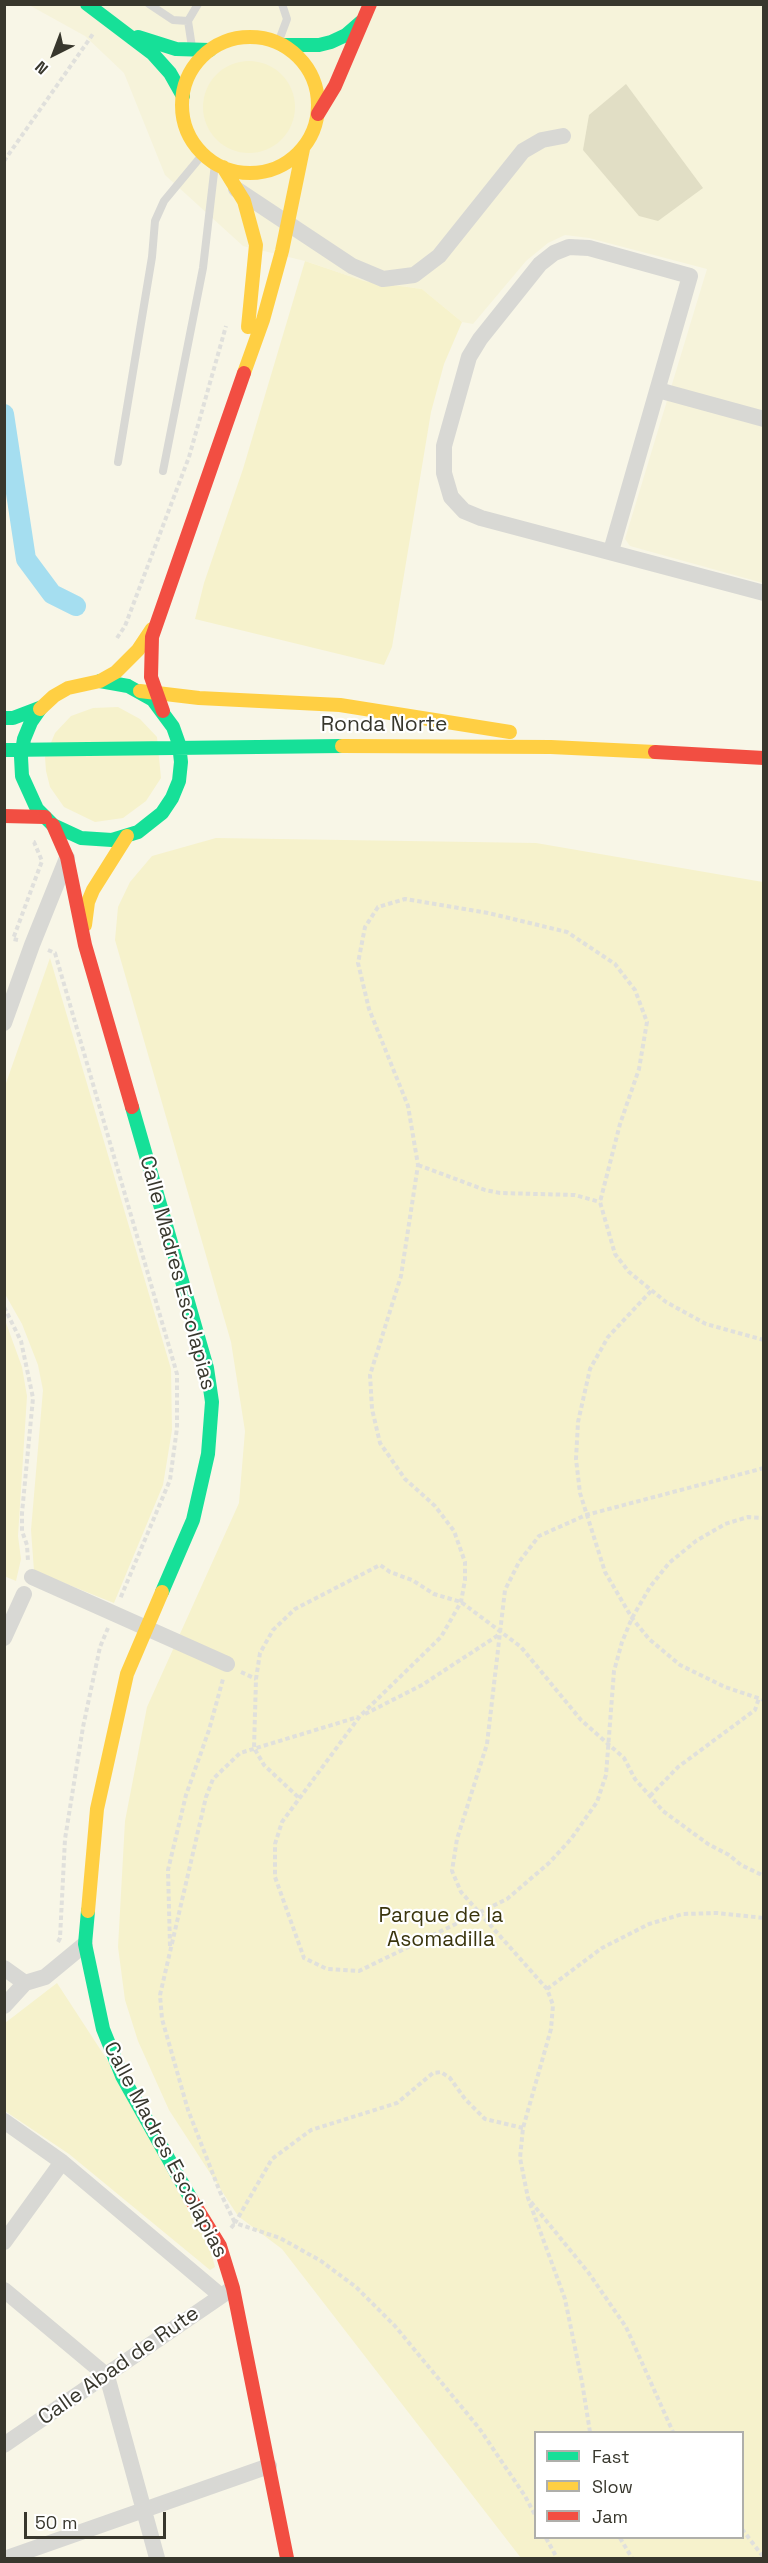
<!DOCTYPE html>
<style>
body{margin:0}
#map{position:relative;width:768px;height:2563px;overflow:hidden;background:#f8f6e7;font-family:"Space Grotesk",sans-serif}
canvas{display:block}
.frame{position:absolute;inset:0;border:6px solid #38372d;pointer-events:none}
.legend{position:absolute;left:534px;top:2431px;width:210px;height:108px;box-sizing:border-box;background:#fff;border:2px solid #afafab;margin:0;padding:8px 10px;list-style:none;font-size:18px;color:#38372d}
.legend li{display:flex;align-items:center;gap:12px;height:30px}
.legend b{width:30px;border:2px solid #afafab}
.north{position:absolute;left:24px;top:24px;width:60px;height:60px;-webkit-text-stroke:4px #fff;paint-order:stroke;rotate:222deg;font-size:16px;font-weight:700;line-height:24px;text-align:center;color:#38372d}
.north::after{content:'';display:block;margin:auto;width:21px;height:27px;background:#38372d;clip-path:polygon(50% 0,100% 100%,50% 72%,0 100%)}
.scale{position:absolute;left:24px;top:2512px;width:142px;height:27px;box-sizing:border-box;border:3px solid #38372d;border-top:0;padding-left:8px;font-size:18px;line-height:21px;white-space:nowrap;color:#38372d;-webkit-text-stroke:4px #fff;paint-order:stroke}
</style>
<div id="map">
<canvas width="768" height="2563"></canvas>
<div class="frame"></div>
<ul class="legend">
<li><b style="height:8px;background:#16e098"></b>Fast</li>
<li><b style="height:8px;background:#ffcf43"></b>Slow</li>
<li><b style="height:8px;background:#f24e42"></b>Jam</li>
</ul>
<div class="north">N</div>
<div class="scale">50 m</div>
</div>
<script>
const g = document.querySelector('canvas').getContext('2d');
g.lineJoin = 'round';
function fillPath(path, color) {
  g.fillStyle = color;
  g.fill(path, 'evenodd');
}
function shape(rows) {
  const path = new Path2D();
  for (const r of rows) {
    if (r.length === 3) {
      path.moveTo(r[0] + r[2], r[1]);
      path.arc(r[0], r[1], r[2], 0, 2 * Math.PI);
      continue;
    }
    path.moveTo(r[0], r[1]);
    for (let i = 2; i < r.length; i += 2) path.lineTo(r[i], r[i + 1]);
  }
  return path;
}
function strokePath(path, color, width, dash) {
  g.strokeStyle = color;
  g.lineWidth = width;
  g.lineCap = dash ? 'butt' : 'round';
  g.setLineDash(dash || []);
  g.stroke(path);
}
function write(font, color, halo, rows, align = 'center') {
  g.font = font + ' "Space Grotesk",sans-serif';
  g.lineWidth = 4.5;
  g.setLineDash([]);
  g.textBaseline = 'middle';
  g.strokeStyle = halo;
  g.fillStyle = color;
  for (const [text, x, y, turn = 0] of rows) {
    g.save();
    g.translate(x, y);
    g.rotate((+turn || 0) * Math.PI / 180);
    g.textAlign = isNaN(turn) ? turn : align;
    if (halo) g.strokeText(text, 0, 0);
    g.fillText(text, 0, 0);
    g.restore();
  }
}
const built = shape([
 [29,5,763,5,763,583,630,546,625,539,707,269,589,238,565,235,548,243,526,261,473,324,462,322,422,289,364,281,305,261,243,246,165,175,124,73,85,36]
]);
const green = shape([
 [249,107,46],
 [305,261,364,281,422,289,462,322,444,364,431,412,392,647,384,665,195,619,204,583,243,469],
 [118,707,140,719,157,737,161,778,146,801,123,818,95,822,64,807,50,787,46,771,45,757,55,733,71,716,93,708],
 [216,838,536,843,763,882,763,2558,521,2558,282,2249,238,2216,169,2110,138,2041,125,2000,118,1947,125,1821,147,1707,239,1503,245,1431,231,1342,115,940,118,907,130,882,152,856],
 [536,2432,742,2432,742,2538,536,2538],
 [50,958,171,1369,172,1430,163,1485,114,1603,34,1571,31,1530,43,1390,38,1365,22,1324,5,1294,5,1086],
 [5,1320,22,1367,27,1396,18,1536,21,1559,16,1581,4,1576],
 [57,1983,117,2075,206,2235,215,2267,210,2270,69,2154,5,2111,5,2023]
]);
const canal = shape([
 [4,414,26,559,52,594,76,606]
]);
const building = shape([
 [626,84,703,188,658,221,639,216,583,150,589,115]
]);
const path = shape([
 [4,161,93,34],
 [117,638,125,626,189,457,226,326],
 [18,940,13,939,42,861,34,842,31,841],
 [48,950,55,953,177,1374,177,1428,170,1480,120,1599],
 [418,1165,485,1190,500,1193,575,1195,600,1202],
 [651,1291,608,1337,590,1369,578,1422,576,1459,580,1493,605,1572,632,1618,649,1639,680,1665,725,1687,764,1700],
 [4,1307,21,1341,33,1398,22,1513,22,1531,27,1545,28,1561],
 [764,1340,706,1324,666,1302,629,1272,615,1254,600,1202,620,1124,639,1069,647,1022,635,990,615,964,567,932,488,913,405,899,378,907,365,927,358,963,369,1009,408,1106,418,1165,401,1276,370,1375,372,1409,380,1443,405,1479,435,1506,454,1531,465,1562,465,1580,461,1602,441,1637,360,1716,282,1822,275,1844,275,1877,304,1958,327,1969,359,1971,507,1899,549,1863,571,1839,597,1802,606,1775,614,1671,622,1642,632,1618,650,1587,669,1563,696,1541,725,1524,748,1517,764,1518],
 [241,1672,256,1679],
 [365,1714,422,1685,500,1634],
 [650,1796,678,1767,755,1710,759,1698],
 [298,1797,264,1765,254,1748,256,1679,260,1653,273,1630,295,1609,380,1565,390,1572,412,1580,434,1594,461,1602,521,1647,581,1720,624,1758,635,1779,663,1811,708,1844,729,1855,741,1865,764,1876],
 [58,1942,60,1938,65,1839,83,1727,100,1647,108,1628],
 [170,1946,168,1870,186,1795,209,1730,223,1679],
 [547,1989,602,1948,649,1924,683,1914,717,1913,764,1918],
 [523,2128,485,2119,465,2099,450,2078,441,2072,433,2073,397,2103,311,2130,272,2159,235,2223,280,2238,321,2261,356,2287,395,2326,479,2428,525,2496,536,2517],
 [531,2202,588,2272,626,2327,673,2432],
 [231,2228,235,2223,220,2192,188,2110,162,2019,160,1995,206,1797,213,1779,240,1753,358,1717],
 [590,2432,582,2382,565,2299,528,2198,520,2158,523,2128,551,2029,553,2005,547,1989,461,1892,452,1871,457,1839,487,1744,505,1590,519,1562,539,1536,586,1515,764,1468],
 [742,2529,764,2558],
 [546,2538,557,2558],
 [620,2538,632,2558]
]);
const lane = shape([
 [149,4,173,20,188,21],
 [278,43,287,19,282,4],
 [192,47,188,21,198,4],
 [118,462,152,257,155,221,164,201,203,154],
 [163,471,203,268,215,164]
]);
const street = shape([
 [236,189,352,266,383,279,414,275,439,256,523,151,542,140,563,136],
 [658,390,764,419],
 [611,551,690,276,589,248,569,247,554,253,540,264,480,339,469,357,444,446,444,473,451,497,464,511,481,518,764,593],
 [4,1023,32,945,67,858],
 [32,1577,227,1664],
 [4,1638,24,1594],
 [4,1968,25,1983],
 [4,2006,25,1983,45,1977,85,1944],
 [4,2121,62,2162,220,2295],
 [4,2242,62,2162],
 [4,2290,107,2376,157,2558],
 [4,2445,230,2290],
 [7,2558,269,2466]
]);
const fast = shape([
 [87,4,153,54,170,73,183,96],
 [138,37,176,49,210,50],
 [283,45,319,45,331,42,346,35,361,22],
 [40,709,31,722,24,739,21,757,22,776,37,809,53,825,81,838,112,840,138,832,162,813,172,798,179,781,181,762,179,744,173,727,153,700,128,686,100,681],
 [4,718,13,718,42,707],
 [4,750,342,746],
 [132,1107,207,1368,212,1402,208,1454,193,1520,162,1592],
 [88,1911,85,1944,103,2029,122,2076,191,2199]
]);
const slow = shape([
 [250,105,68],
 [223,167,244,201,256,245,248,327],
 [244,373,263,320,282,251,303,149],
 [140,691,199,698,340,705,510,732],
 [40,709,54,696,68,688,100,681,116,672,138,650,152,629],
 [342,746,551,747,655,752],
 [85,925,88,902,93,890,127,836],
 [88,1911,97,1809,127,1674,162,1592]
]);
const jam = shape([
 [318,114,335,86,370,4],
 [163,711,151,677,152,637,244,373],
 [655,752,764,758],
 [4,816,45,817],
 [53,825,67,857,85,945,132,1107],
 [191,2199,220,2246,233,2288,287,2558]
]);
const streetNames = [
 ["Ronda Norte",384,725],
 ["Calle Madres Escolapias",177,1273,75],
 ["Calle Madres Escolapias",165,2150,62],
 ["Calle Abad de Rute",119,2366,-35]
];
const parkNames = [
 ["Parque de la",441,1916],
 ["Asomadilla",441,1940]
];
fillPath(built, '#f6f3da');
fillPath(green, '#f6f2cc');
strokePath(canal, '#a5def0', 20);
fillPath(building, '#e1dec5');
strokePath(path, '#e0e0dc', 4, [4.5, 3]);
strokePath(lane, '#d8d8d4', 8);
strokePath(street, '#d8d8d4', 16);
strokePath(fast, '#16e098', 14);
strokePath(slow, '#ffcf43', 14);
strokePath(jam, '#f24e42', 14);
write('21px', '#38372d', '#fff', streetNames);
write('21px', '#3a350d', '#fff', parkNames);
</script>
